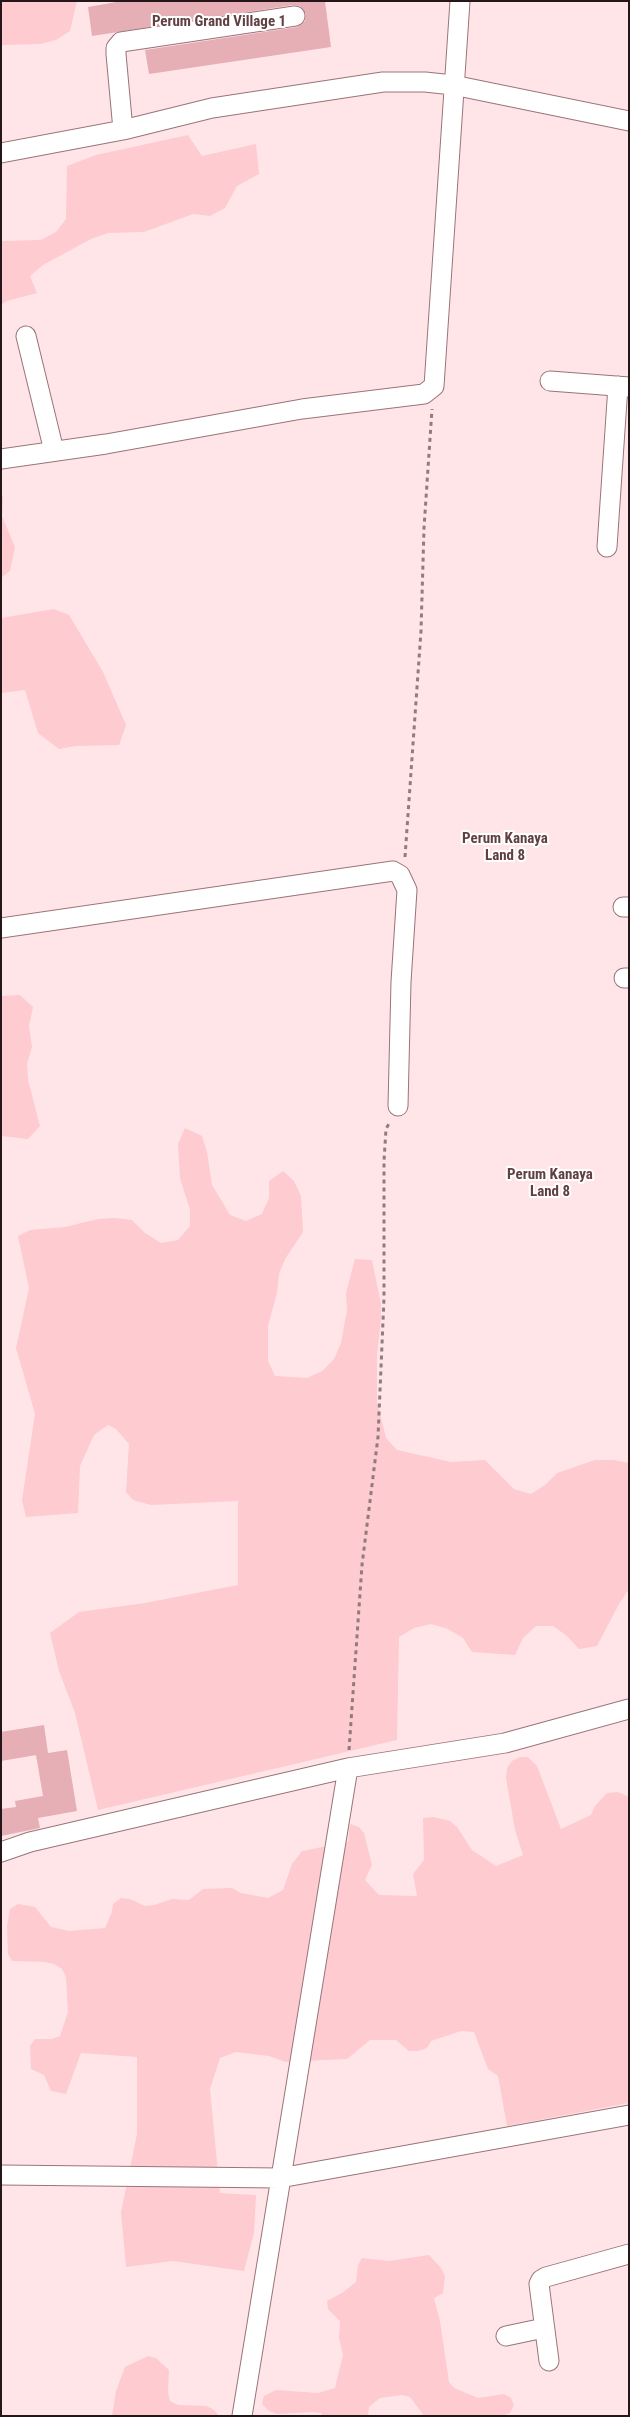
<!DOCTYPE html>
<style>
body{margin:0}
#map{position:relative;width:630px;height:2417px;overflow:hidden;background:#ffe5e8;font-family:"Roboto Condensed",sans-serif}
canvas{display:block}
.frame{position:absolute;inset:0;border:2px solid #251719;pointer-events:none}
</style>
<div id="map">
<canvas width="630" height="2417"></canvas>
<div class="frame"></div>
</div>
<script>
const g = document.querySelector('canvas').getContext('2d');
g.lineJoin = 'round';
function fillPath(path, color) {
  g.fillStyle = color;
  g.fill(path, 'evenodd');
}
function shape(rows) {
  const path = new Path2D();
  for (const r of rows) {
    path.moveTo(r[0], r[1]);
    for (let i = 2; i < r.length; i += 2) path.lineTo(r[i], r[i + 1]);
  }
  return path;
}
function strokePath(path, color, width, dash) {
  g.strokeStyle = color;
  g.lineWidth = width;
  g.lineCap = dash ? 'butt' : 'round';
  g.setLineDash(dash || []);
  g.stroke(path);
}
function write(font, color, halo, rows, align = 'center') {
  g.font = font + ' "Roboto Condensed",sans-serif';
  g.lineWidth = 4;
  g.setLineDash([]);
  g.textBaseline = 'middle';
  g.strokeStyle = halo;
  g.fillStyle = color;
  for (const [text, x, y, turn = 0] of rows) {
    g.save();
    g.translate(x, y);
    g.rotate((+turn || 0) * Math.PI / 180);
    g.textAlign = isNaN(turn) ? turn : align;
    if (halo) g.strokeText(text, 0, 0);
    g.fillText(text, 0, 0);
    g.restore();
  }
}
const green = shape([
 [1,1,77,1,70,31,56,40,40,44,1,45],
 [188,135,202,156,256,144,259,174,237,186,225,208,210,216,193,214,144,232,108,233,91,239,43,265,30,276,37,293,7,301,1,305,1,241,41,240,56,232,66,219,67,166,96,155],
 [1,492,3,498,2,516,15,547,10,571,1,578],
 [54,609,69,615,103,672,126,725,119,745,76,746,59,749,38,733,25,690,1,693,1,618],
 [20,995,33,1007,29,1026,32,1047,27,1064,28,1080,40,1126,28,1139,1,1136,1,996],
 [185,1128,202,1136,207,1152,212,1185,230,1215,246,1221,262,1214,269,1198,269,1181,283,1171,294,1181,301,1196,303,1232,285,1259,279,1274,277,1293,268,1326,268,1361,275,1376,307,1378,322,1371,334,1359,341,1343,347,1310,346,1293,355,1259,372,1260,381,1304,381,1320,377,1354,377,1401,386,1438,397,1450,451,1462,485,1460,514,1489,531,1494,545,1485,557,1473,595,1460,614,1460,629,1463,629,1589,619,1604,597,1646,579,1649,567,1636,553,1626,536,1626,523,1638,515,1655,472,1652,463,1638,448,1629,431,1624,414,1628,399,1637,397,1740,98,1810,75,1713,59,1671,50,1633,79,1612,145,1603,238,1585,238,1501,151,1505,133,1500,126,1492,129,1444,116,1429,108,1425,94,1435,80,1466,78,1513,26,1517,22,1500,35,1414,16,1348,29,1288,18,1236,30,1230,65,1227,98,1219,115,1218,132,1220,145,1233,161,1243,178,1240,190,1226,190,1210,180,1178,178,1144],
 [520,1757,528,1757,537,1766,561,1829,591,1815,595,1806,607,1793,618,1792,629,1797,629,2103,507,2126,498,2076,488,2069,474,2032,461,2031,431,2041,427,2048,418,2051,409,2051,396,2040,370,2040,347,2059,285,2062,269,2056,236,2052,220,2058,210,2089,220,2193,256,2195,254,2233,244,2271,173,2261,126,2267,121,2212,137,2134,137,2057,81,2053,66,2094,51,2091,44,2075,31,2069,30,2046,35,2039,52,2039,60,2036,68,2012,66,1977,62,1969,54,1964,45,1962,12,1961,8,1954,7,1926,10,1909,18,1904,35,1907,51,1927,69,1931,105,1928,112,1912,113,1904,121,1898,130,1899,145,1906,154,1905,172,1899,189,1900,203,1889,232,1888,241,1893,268,1898,283,1890,292,1864,302,1851,348,1842,350,1824,359,1827,364,1833,372,1865,365,1880,379,1895,417,1896,413,1874,424,1860,423,1818,433,1817,450,1821,457,1827,472,1850,496,1866,523,1855,515,1830,506,1778,507,1768,512,1761],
 [429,2255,441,2268,445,2276,443,2293,434,2298,440,2321,449,2382,454,2388,478,2398,504,2394,511,2398,514,2405,510,2413,502,2416,424,2416,410,2397,402,2395,380,2398,369,2407,368,2416,322,2416,321,2413,312,2412,277,2414,269,2411,262,2404,264,2396,276,2390,318,2393,335,2388,343,2355,339,2338,340,2321,328,2309,327,2301,342,2293,356,2282,358,2265,362,2258,389,2261],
 [148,2356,156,2358,169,2370,168,2392,170,2401,178,2405,206,2406,213,2409,219,2416,112,2416,116,2391,125,2367]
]);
const building = shape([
 [122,1,325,1,331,47,149,74,145,50,297,27,305,21,306,14,300,6,293,5,92,36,88,7],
 [44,1725,48,1753,1,1761,1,1732],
 [67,1750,77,1811,38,1818,40,1828,1,1836,1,1809,16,1807,15,1801,43,1796,36,1755]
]);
const path = shape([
 [405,857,421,631,424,528,432,409],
 [349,1750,362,1565,378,1437,384,1298,384,1161,386,1129,390,1122]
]);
const minor = shape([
 [123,130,116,54,116,48,121,42,295,16],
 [1,153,123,130,212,108,383,82,425,82,453,85,629,121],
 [26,336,54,451],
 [550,381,629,387],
 [1,459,106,444,302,409,424,394,434,386,460,1],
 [607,547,618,386],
 [623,907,629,907],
 [1,928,393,871,400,875,407,890,401,982,398,1106],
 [624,978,629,978],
 [1,1852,30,1842,348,1768,505,1743,629,1709],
 [1,2175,280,2178,629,2115],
 [506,2336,544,2328],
 [549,2361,539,2284,541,2280,546,2277,629,2254],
 [242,2416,348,1768]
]);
const neighbourhoodNames = [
 ["Perum Grand Village 1",219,22],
 ["Perum Kanaya",505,839],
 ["Land 8",505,856],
 ["Perum Kanaya",550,1175],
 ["Land 8",550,1192]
];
fillPath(green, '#fdcbd0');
fillPath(building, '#e6aeb5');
strokePath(minor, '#997479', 21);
strokePath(path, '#907c7e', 3, [4, 4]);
strokePath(minor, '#fff', 19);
write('bold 15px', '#614044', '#fff', neighbourhoodNames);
</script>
